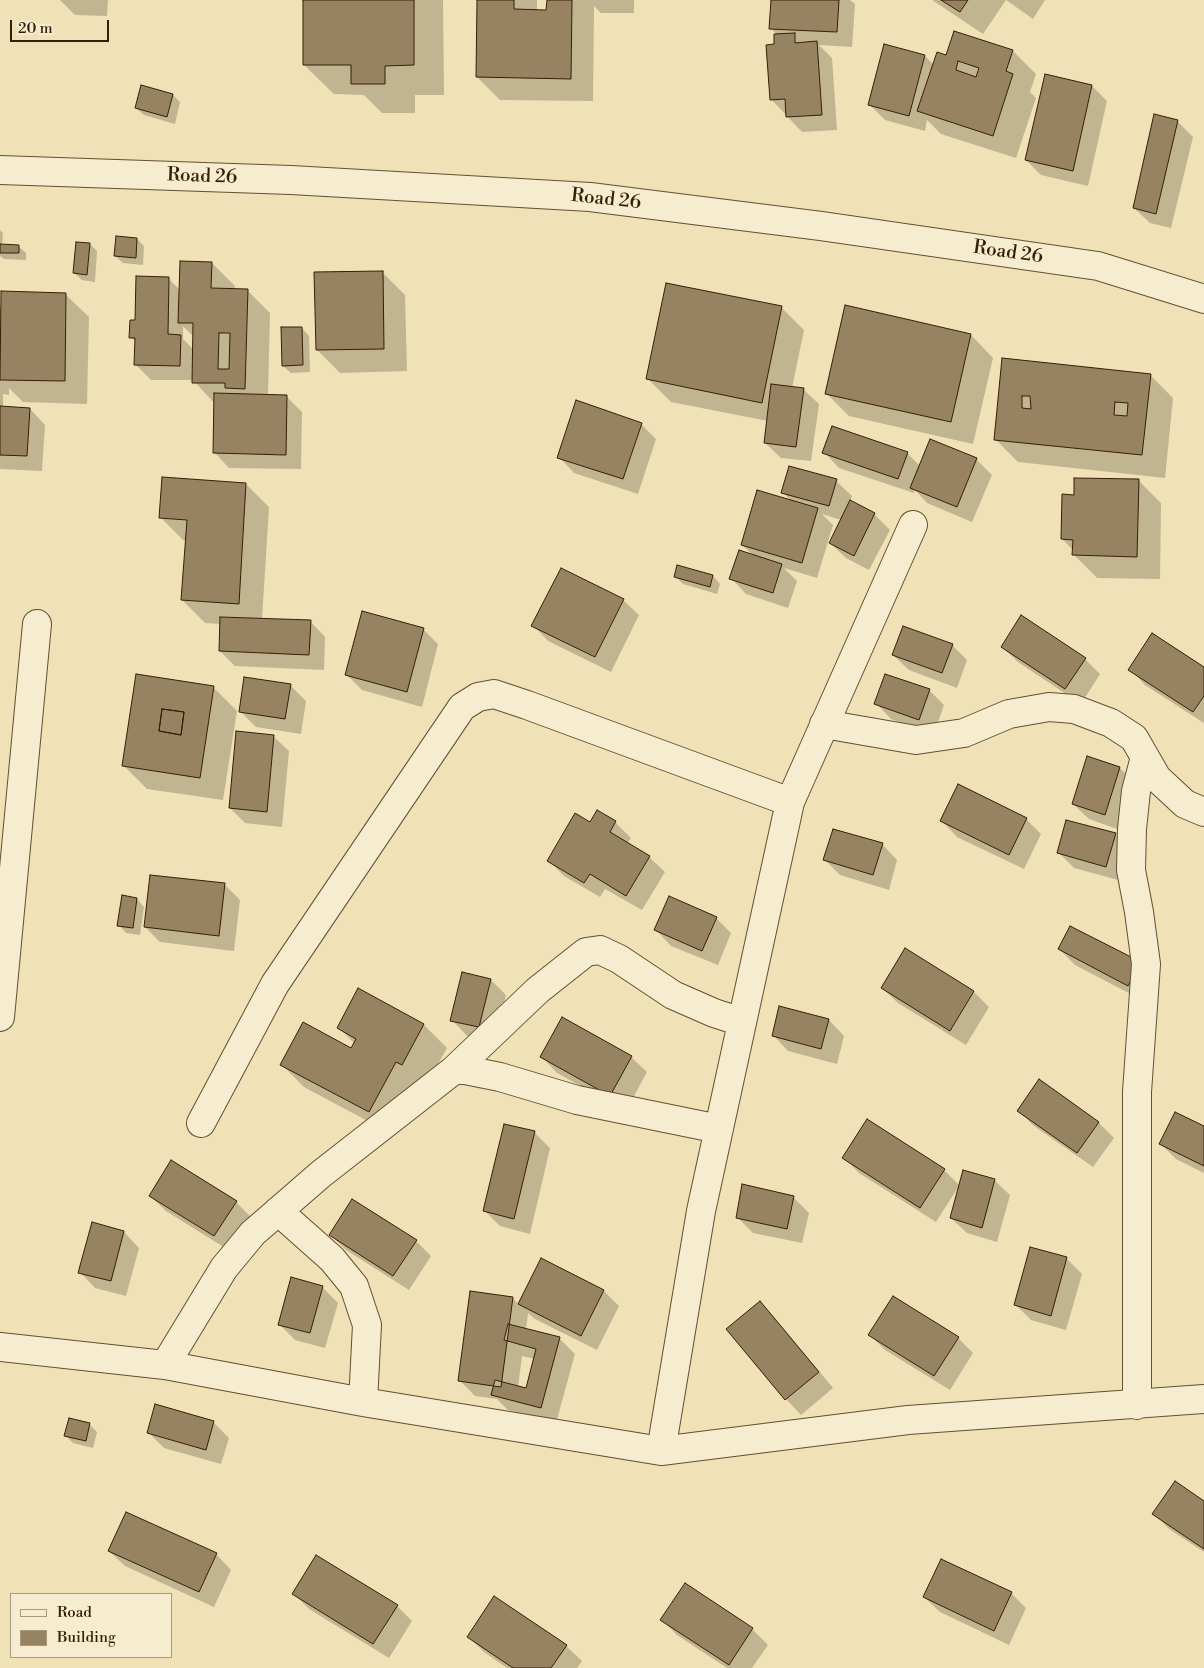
<!DOCTYPE html>
<style>
body{margin:0}
#map{position:relative;width:1204px;height:1668px;overflow:hidden;background:#f1e1b6;font-family:"Libre Bodoni",serif}
canvas{display:block}
.legend{position:absolute;left:10px;top:1593px;width:162px;height:65px;box-sizing:border-box;background:#f6ecd0;border:1px solid #a99a7f;margin:0;padding:6px 9px;list-style:none;font-size:15px;color:#351e06}
.legend li{display:flex;align-items:center;gap:10px;height:25px}
.legend b{width:25px;border:1px solid #a99a7f}
.scale{position:absolute;left:10px;top:20px;width:99px;height:22px;box-sizing:border-box;border:2px solid #351e06;border-top:0;padding-left:6px;font-size:15px;line-height:18px;white-space:nowrap;color:#351e06;-webkit-text-stroke:4px #f6ecd0;paint-order:stroke}
</style>
<div id="map">
<canvas width="1204" height="1668"></canvas>
<ul class="legend">
<li><b style="height:6px;background:#f6ecd0"></b>Road</li>
<li><b style="height:14px;background:#978362"></b>Building</li>
</ul>
<div class="scale">20 m</div>
</div>
<script>
const g = document.querySelector('canvas').getContext('2d');
g.lineJoin = 'round';
function fillPath(path, color) {
  g.fillStyle = color;
  g.fill(path, 'evenodd');
}
function shape(rows) {
  const path = new Path2D();
  for (const r of rows) {
    path.moveTo(r[0], r[1]);
    for (let i = 2; i < r.length; i += 2) path.lineTo(r[i], r[i + 1]);
  }
  return path;
}
function strokePath(path, color, width, dash) {
  g.strokeStyle = color;
  g.lineWidth = width;
  g.lineCap = dash ? 'butt' : 'round';
  g.setLineDash(dash || []);
  g.stroke(path);
}
function write(font, color, halo, rows, align = 'center') {
  g.font = font + ' "Libre Bodoni",serif';
  g.lineWidth = 4;
  g.setLineDash([]);
  g.textBaseline = 'middle';
  g.strokeStyle = halo;
  g.fillStyle = color;
  for (const [text, x, y, turn = 0] of rows) {
    g.save();
    g.translate(x, y);
    g.rotate((+turn || 0) * Math.PI / 180);
    g.textAlign = isNaN(turn) ? turn : align;
    if (halo) g.strokeText(text, 0, 0);
    g.fillText(text, 0, 0);
    g.restore();
  }
}
const shadow = shape([
 [60,0,108,0,107,16,75,15],
 [304,0,443,0,444,95,415,95,415,113,382,113,364,95,334,94,304,65],
 [478,0,537,0,537,11,547,12,548,0,634,0,634,13,601,13,594,6,593,101,500,100,477,77],
 [772,0,850,0,855,4,852,47,819,45,832,58,837,130,802,132,771,99,776,45,778,36,771,28],
 [932,0,1045,0,1033,19,1006,0,983,34],
 [955,32,1013,51,1036,74,1030,92,1036,98,1016,158,941,134,927,120,925,131,885,120,870,105,925,56,934,65,947,57],
 [1092,86,1107,101,1088,186,1041,175,1026,160],
 [173,95,180,102,175,124,144,115,136,108],
 [1177,121,1193,137,1171,228,1150,223,1134,208],
 [0,230,3,233,2,245,18,246,26,253,26,260,4,259,0,256],
 [137,239,144,246,143,265,123,263,115,256],
 [90,244,97,251,95,282,82,280,74,273],
 [212,263,235,286,234,290,247,290,270,313,268,396,286,396,302,412,301,469,229,468,214,452,215,404,193,380,151,380,135,364,136,342,131,337,137,321,168,278,180,290],
 [183,326,194,337,194,350,183,339],
 [382,272,405,295,407,371,340,373,317,350],
 [66,295,89,317,87,404,23,402,9,388,9,395,3,394,3,408,30,409,45,425,42,471,0,469,0,308,2,310],
 [781,307,804,330,792,388,803,389,819,404,811,461,781,458,765,443,768,421,671,402,648,379],
 [302,328,309,336,310,372,291,373,283,366],
 [971,335,993,358,973,444,849,416,826,393],
 [1004,359,1150,375,1173,398,1165,478,1018,462,995,439],
 [641,424,656,439,638,494,574,473,559,457],
 [824,452,907,453,920,466,976,459,992,475,972,522,927,503,915,490,914,493,839,468],
 [1138,480,1161,503,1160,579,1097,578,1074,555,1074,551,1062,539],
 [836,481,852,496,850,502,874,514,890,530,869,570,846,558,830,543,841,520,822,514,833,525,817,578,784,568,797,581,788,608,746,594,731,578,754,556,742,545,792,502,783,492],
 [246,484,269,507,262,619,310,621,325,637,324,670,235,666,220,651,221,624,205,623,182,600,186,541,183,540,161,518],
 [678,566,713,576,720,584,717,594,683,584,675,576],
 [623,600,639,615,611,672,548,641,533,625],
 [423,629,438,644,422,707,362,690,347,675],
 [952,645,967,660,957,688,909,670,893,655],
 [1002,647,1085,659,1100,674,1081,704,1018,662],
 [1130,669,1204,669,1204,723,1145,685],
 [290,685,306,701,301,734,256,727,240,711],
 [214,688,237,711,223,800,147,789,124,766],
 [929,690,944,705,934,734,891,719,876,703],
 [273,736,289,751,282,827,245,823,230,808],
 [1088,758,1120,768,1135,784,1120,830,1089,819,1073,804],
 [1026,819,1041,834,1024,869,957,837,942,821],
 [615,822,631,838,627,844,649,857,665,872,642,910,605,889,600,897,564,876,549,861,590,823],
 [1115,834,1130,850,1122,881,1074,868,1058,852],
 [882,844,897,860,889,890,840,875,825,860],
 [151,876,225,885,240,900,234,951,160,942,145,927],
 [137,899,144,907,140,935,126,933,119,925],
 [716,918,731,933,718,965,671,946,656,930],
 [1059,949,1140,963,1144,1001,1075,965],
 [906,950,974,992,989,1007,966,1045,898,1003,882,988],
 [463,973,491,980,506,995,495,1042,467,1036,452,1020],
 [359,990,424,1025,447,1048,425,1087,392,1134,304,1087,281,1064,352,1050,355,1044,339,1028],
 [829,1020,844,1036,837,1064,788,1051,773,1035],
 [542,1057,631,1057,647,1072,626,1111,557,1073],
 [1019,1111,1099,1123,1114,1138,1093,1167,1034,1126],
 [505,1125,535,1133,550,1148,530,1234,500,1226,485,1211],
 [1204,1127,1204,1173,1176,1159,1161,1144],
 [843,1157,944,1170,960,1186,994,1180,1010,1195,997,1242,967,1233,951,1218,959,1186,936,1222,859,1173],
 [150,1196,236,1202,251,1217,230,1251,166,1211],
 [793,1197,809,1213,802,1243,753,1233,737,1217],
 [124,1232,139,1248,126,1296,95,1288,80,1272],
 [331,1235,416,1241,431,1256,409,1290,346,1250],
 [1066,1258,1082,1274,1066,1330,1031,1320,1016,1305],
 [541,1260,604,1291,619,1306,597,1350,535,1319,528,1313,526,1329,559,1338,575,1354,556,1423,508,1410,497,1399,475,1396,459,1380,513,1298,519,1305],
 [522,1356,535,1359,527,1390,518,1387],
 [322,1287,338,1303,325,1348,295,1340,279,1324],
 [760,1303,775,1318,833,1388,801,1415,786,1399],
 [870,1335,958,1338,973,1353,950,1390,885,1350],
 [213,1422,229,1438,221,1464,164,1448,148,1432],
 [89,1424,97,1432,93,1448,73,1443,66,1436],
 [1204,1503,1204,1552,1169,1529,1154,1513],
 [109,1551,216,1554,231,1570,214,1607,125,1566],
 [1011,1593,1026,1608,1009,1645,940,1612,924,1597],
 [294,1594,397,1606,412,1621,389,1658,309,1609],
 [495,1598,566,1646,582,1661,577,1668,507,1668,484,1652,469,1637],
 [662,1620,752,1629,768,1645,752,1668,727,1668,677,1635]
]);
const building = shape([
 [303,0,414,0,414,65,385,66,385,84,351,84,351,65,303,65,303,0],
 [477,0,514,0,514,9,546,10,547,0,572,0,571,79,476,77,477,0],
 [771,0,839,0,837,32,769,29,771,0],
 [941,0,968,0,960,12,941,0],
 [954,31,1013,50,1006,71,1013,74,993,136,917,111,937,52,946,55,954,31],
 [958,61,979,68,976,77,956,70,958,61],
 [795,33,795,43,817,41,822,115,786,117,785,99,770,100,766,45,774,44,774,34,795,33],
 [884,44,925,55,909,116,868,105,884,44],
 [1045,74,1092,85,1073,171,1025,160,1045,74],
 [141,85,173,94,167,117,135,108,141,85],
 [1154,114,1178,120,1156,214,1133,208,1154,114],
 [116,236,137,238,136,258,114,256,116,236],
 [76,242,90,243,87,275,73,273,76,242],
 [0,244,19,245,19,253,0,253,0,244],
 [180,261,212,262,211,288,248,289,245,389,225,388,225,383,192,383,193,323,178,323,180,261],
 [219,333,230,333,229,369,218,369,219,333],
 [383,271,384,349,316,350,314,272,383,271],
 [136,276,169,277,168,334,181,335,180,366,134,365,135,338,129,338,130,320,135,320,136,276],
 [666,283,782,306,762,403,646,379,666,283],
 [1,291,66,293,65,381,0,380,1,291],
 [845,305,971,334,951,422,825,394,845,305],
 [281,327,302,327,303,365,282,366,281,327],
 [1002,358,1151,374,1142,455,994,440,1002,358],
 [1022,396,1030,396,1031,409,1022,408,1022,396],
 [1115,402,1128,403,1127,416,1114,415,1115,402],
 [771,384,804,388,796,447,764,443,771,384],
 [214,393,287,395,286,455,213,453,214,393],
 [576,400,642,423,623,479,557,458,576,400],
 [0,406,30,408,27,456,0,455,0,406],
 [832,426,908,452,898,479,822,453,832,426],
 [930,439,977,458,957,507,910,488,930,439],
 [789,466,837,479,829,506,781,493,789,466],
 [162,477,246,483,239,604,181,600,187,520,159,518,162,477],
 [1074,478,1139,479,1137,557,1072,555,1073,540,1061,539,1062,494,1074,495,1074,478],
 [757,490,818,508,802,563,741,545,757,490],
 [850,500,875,513,854,556,829,543,850,500],
 [739,550,782,564,773,593,729,579,739,550],
 [677,565,713,575,710,587,674,577,677,565],
 [561,568,624,599,595,657,531,626,561,568],
 [362,611,424,628,407,692,345,675,362,611],
 [1021,615,1086,658,1065,689,1001,647,1021,615],
 [220,617,311,620,309,655,219,651,220,617],
 [903,626,953,644,942,673,892,655,903,626],
 [1152,633,1204,667,1204,696,1193,712,1128,670,1152,633],
 [136,674,214,686,200,778,122,766,136,674],
 [162,709,184,712,181,735,159,731,162,709],
 [885,674,930,689,919,720,874,704,885,674],
 [244,677,291,684,285,719,239,712,244,677],
 [162,709,184,712,181,735,159,731,162,709],
 [236,731,274,735,267,812,229,808,236,731],
 [1087,756,1120,767,1105,815,1072,804,1087,756],
 [958,784,1027,818,1009,855,940,821,958,784],
 [597,810,616,821,610,832,650,856,626,896,590,874,584,883,547,861,575,813,590,822,597,810],
 [1066,820,1116,833,1106,867,1057,853,1066,820],
 [833,829,883,843,873,875,823,860,833,829],
 [150,875,225,883,219,936,144,927,150,875],
 [122,895,137,898,133,928,117,926,122,895],
 [669,896,717,917,702,951,654,930,669,896],
 [1070,926,1141,962,1128,986,1058,949,1070,926],
 [905,948,974,991,950,1031,881,988,905,948],
 [462,972,491,979,479,1027,450,1021,462,972],
 [358,988,424,1024,402,1065,396,1062,369,1112,280,1065,303,1022,351,1048,356,1039,337,1028,358,988],
 [779,1006,829,1019,821,1049,772,1036,779,1006],
 [562,1017,632,1056,610,1096,540,1057,562,1017],
 [1039,1079,1099,1122,1077,1153,1017,1111,1039,1079],
 [1175,1112,1204,1126,1204,1166,1159,1144,1175,1112],
 [867,1119,945,1169,920,1208,842,1158,867,1119],
 [504,1124,535,1131,514,1219,483,1211,504,1124],
 [171,1160,237,1201,214,1236,149,1196,171,1160],
 [963,1170,995,1179,982,1228,950,1218,963,1170],
 [742,1184,794,1196,787,1229,736,1218,742,1184],
 [352,1199,417,1240,393,1276,329,1235,352,1199],
 [92,1222,124,1231,111,1281,78,1273,92,1222],
 [1030,1247,1067,1257,1051,1316,1014,1305,1030,1247],
 [541,1258,604,1290,581,1336,518,1304,541,1258],
 [291,1277,323,1286,310,1333,278,1325,291,1277],
 [470,1291,513,1297,501,1387,458,1381,470,1291],
 [893,1296,959,1337,934,1376,868,1335,893,1296],
 [760,1301,819,1372,785,1400,726,1329,760,1301],
 [508,1324,560,1337,541,1408,491,1395,495,1380,526,1388,536,1349,504,1340,508,1324],
 [155,1404,214,1421,206,1450,147,1433,155,1404],
 [69,1418,90,1423,86,1441,64,1436,69,1418],
 [1175,1481,1204,1501,1204,1549,1152,1514,1175,1481],
 [126,1512,217,1553,199,1592,108,1551,126,1512],
 [316,1555,398,1605,373,1644,292,1594,316,1555],
 [941,1559,1012,1592,994,1631,923,1597,941,1559],
 [685,1583,753,1628,729,1665,660,1620,685,1583],
 [494,1596,567,1645,551,1668,513,1668,467,1637,494,1596]
]);
const minor = shape([
 [0,170,291,180,590,197,821,226,1098,266,1204,299],
 [824,724,916,740,964,733,1009,714,1049,707,1074,709,1111,723,1134,738,1157,778,1185,804,1204,812],
 [0,1017,37,624],
 [454,1070,465,1070,500,1077,577,1100,719,1129],
 [201,1123,275,984,462,707,478,697,494,694,527,705,790,802],
 [278,1211,332,1259,354,1286,367,1325,363,1402],
 [0,1347,165,1365,363,1402,661,1451,908,1420,1204,1399],
 [165,1365,224,1268,253,1233,321,1174,454,1070,538,990,586,952,600,950,619,959,673,995,714,1013,742,1022],
 [1137,1405,1137,1092,1146,964,1139,912,1131,870,1132,829,1136,791,1145,757],
 [661,1451,701,1211,790,802,913,525]
]);
const streetNames = [
 ["Road 26",202,177,2],
 ["Road 26",606,200,6],
 ["Road 26",1008,253,8]
];
fillPath(shadow, '#0003');
fillPath(building, '#978362');
strokePath(building, '#351e06', 1);
strokePath(minor, '#644f32', 30);
strokePath(minor, '#f6ecd0', 28);
write('19px', '#351e06', '#f6ecd0', streetNames);
</script>
